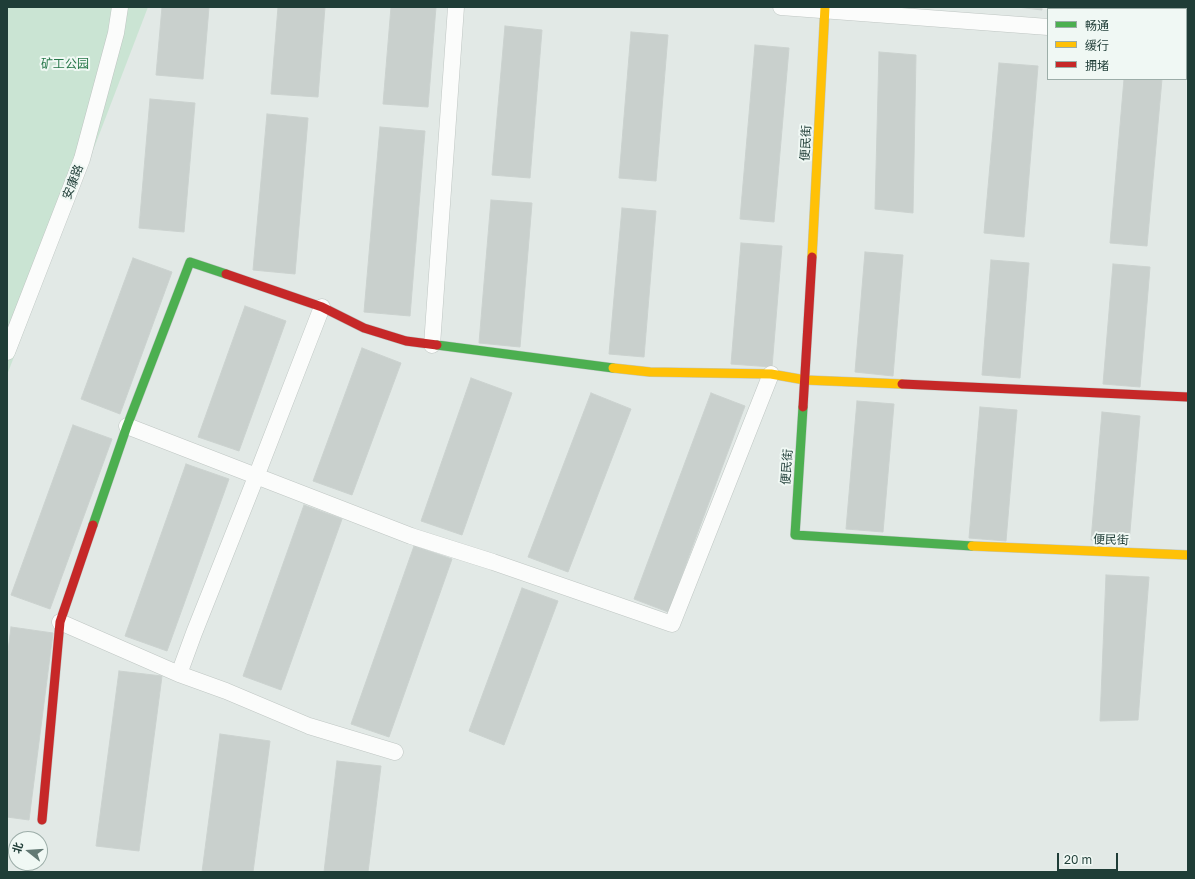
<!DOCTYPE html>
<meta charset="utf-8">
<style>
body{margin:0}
#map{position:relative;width:1195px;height:879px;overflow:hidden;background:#e2e9e6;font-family:"Golos Text","Noto Sans SC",sans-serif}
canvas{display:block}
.frame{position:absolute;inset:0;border:8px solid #1f3d37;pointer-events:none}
.legend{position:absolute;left:1047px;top:8px;width:140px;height:72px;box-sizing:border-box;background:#f0f8f4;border:1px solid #9cada8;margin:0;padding:5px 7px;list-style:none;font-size:12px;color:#1f3d37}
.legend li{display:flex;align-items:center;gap:8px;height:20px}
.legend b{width:20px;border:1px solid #9cada8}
.north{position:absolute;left:8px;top:831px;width:40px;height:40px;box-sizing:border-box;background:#f0f8f4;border:1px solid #9cada8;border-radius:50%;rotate:287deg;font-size:11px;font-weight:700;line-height:16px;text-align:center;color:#1f3d37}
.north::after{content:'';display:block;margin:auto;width:14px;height:18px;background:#637974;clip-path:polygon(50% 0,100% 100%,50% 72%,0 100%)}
.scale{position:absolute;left:1057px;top:853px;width:61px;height:18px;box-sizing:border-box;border:2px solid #1f3d37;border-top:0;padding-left:5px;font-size:12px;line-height:14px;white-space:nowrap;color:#1f3d37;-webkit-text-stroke:3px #f0f8f4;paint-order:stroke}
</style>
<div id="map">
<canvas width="1195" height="879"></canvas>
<div class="frame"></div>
<ul class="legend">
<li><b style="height:5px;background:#4caf50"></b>畅通</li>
<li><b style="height:5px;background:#ffc107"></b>缓行</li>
<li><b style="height:5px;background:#c62828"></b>拥堵</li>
</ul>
<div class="north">北</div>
<div class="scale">20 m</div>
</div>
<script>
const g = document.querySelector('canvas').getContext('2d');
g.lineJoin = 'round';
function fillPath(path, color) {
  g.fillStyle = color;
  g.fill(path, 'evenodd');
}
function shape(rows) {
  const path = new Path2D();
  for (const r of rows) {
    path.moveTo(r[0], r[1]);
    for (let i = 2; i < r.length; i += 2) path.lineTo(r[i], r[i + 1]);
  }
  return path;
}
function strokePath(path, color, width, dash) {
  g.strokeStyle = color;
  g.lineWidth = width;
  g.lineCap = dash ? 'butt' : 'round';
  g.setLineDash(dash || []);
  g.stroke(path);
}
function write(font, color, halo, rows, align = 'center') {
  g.font = font + ' "Golos Text","Noto Sans SC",sans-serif';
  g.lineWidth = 4;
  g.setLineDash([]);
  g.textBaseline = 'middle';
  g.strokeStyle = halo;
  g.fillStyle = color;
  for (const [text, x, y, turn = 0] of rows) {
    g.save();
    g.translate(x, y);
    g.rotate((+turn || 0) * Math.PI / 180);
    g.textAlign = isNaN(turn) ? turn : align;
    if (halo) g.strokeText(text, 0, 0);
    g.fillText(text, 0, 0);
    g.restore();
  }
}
const green = shape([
 [7,7,148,7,7,375]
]);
const building = shape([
 [162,7,209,7,203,79,156,75,162,7],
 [278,7,325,7,318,97,271,94,278,7],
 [391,7,436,7,428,107,383,104,391,7],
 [1017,7,1042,7,1042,10,1017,7],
 [1130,7,1165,7,1165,9,1130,9,1130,7],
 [505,26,542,30,530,178,492,175,505,26],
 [631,32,668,35,656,181,619,178,631,32],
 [755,45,789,48,774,222,740,219,755,45],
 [879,52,916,55,913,213,875,209,879,52],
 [999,63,1038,66,1024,237,984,233,999,63],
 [1124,79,1162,79,1147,246,1110,243,1124,79],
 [150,99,195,103,184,232,139,228,150,99],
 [267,114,308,118,295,274,253,270,267,114],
 [380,127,425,131,410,316,364,312,380,127],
 [491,200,532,203,520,347,479,343,491,200],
 [622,208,656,211,644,357,609,354,622,208],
 [741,243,782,246,772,367,731,364,741,243],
 [865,252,903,255,893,376,855,372,865,252],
 [133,258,172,272,120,414,81,399,133,258],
 [991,260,1029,263,1020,378,982,375,991,260],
 [1113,264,1150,267,1140,387,1103,384,1113,264],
 [245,306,286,321,239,451,198,437,245,306],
 [362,348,401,363,352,495,313,481,362,348],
 [471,378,512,393,462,535,421,521,471,378],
 [591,393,631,409,568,572,528,557,591,393],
 [711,393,745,406,668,612,634,599,711,393],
 [857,401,894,404,883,532,846,529,857,401],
 [980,407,1017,410,1006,541,969,538,980,407],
 [1102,412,1140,416,1129,543,1091,540,1102,412],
 [73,425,112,439,50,609,11,595,73,425],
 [186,464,229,479,167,651,125,636,186,464],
 [304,505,342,519,281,690,243,676,304,505],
 [414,546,452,559,389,737,351,724,414,546],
 [1106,575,1149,577,1138,720,1100,721,1106,575],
 [522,588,558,601,504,745,469,731,522,588],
 [11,627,53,633,29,820,7,817,7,659,11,627],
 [119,671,162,676,139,851,96,846,119,671],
 [220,734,270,741,253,872,202,872,220,734],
 [337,761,381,766,368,872,324,872,337,761]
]);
const street = shape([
 [781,7,1048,27],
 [1186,37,1188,37],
 [432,345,456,7],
 [7,352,82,159,116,33,120,7],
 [127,426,411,536,493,562,672,624,771,374],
 [60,622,179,674,226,691,309,726,395,752],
 [179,674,194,633,256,477,322,307]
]);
const fast = shape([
 [437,345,613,368],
 [803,407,795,535,972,546],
 [93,525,127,426,190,262,226,274]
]);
const slow = shape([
 [812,257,825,7],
 [613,368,650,372,771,374,805,380,902,384],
 [972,546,1188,555]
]);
const jam = shape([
 [226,274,322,307,364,328,406,341,437,345],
 [902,384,1188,397],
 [803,407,812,257],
 [42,820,60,622,93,525]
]);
const parkNames = [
 ["矿工公园",65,64]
];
const streetNames = [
 ["便民街",806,143,-87],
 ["安康路",73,182,-69],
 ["便民街",787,467,-86],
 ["便民街",1111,540,2]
];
fillPath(green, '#cae4d3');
fillPath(building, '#c9d0cd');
strokePath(building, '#cbd2cf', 1);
strokePath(street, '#bfc6c3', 17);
strokePath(fast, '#bec7c4', 10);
strokePath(slow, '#bec7c4', 10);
strokePath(jam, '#bec7c4', 10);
strokePath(street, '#fbfcfb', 16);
strokePath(fast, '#4caf50', 9);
strokePath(slow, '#ffc107', 9);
strokePath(jam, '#c62828', 9);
write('12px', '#267749', '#f0f8f4', parkNames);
write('12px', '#1f3d37', '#f0f8f4', streetNames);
</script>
